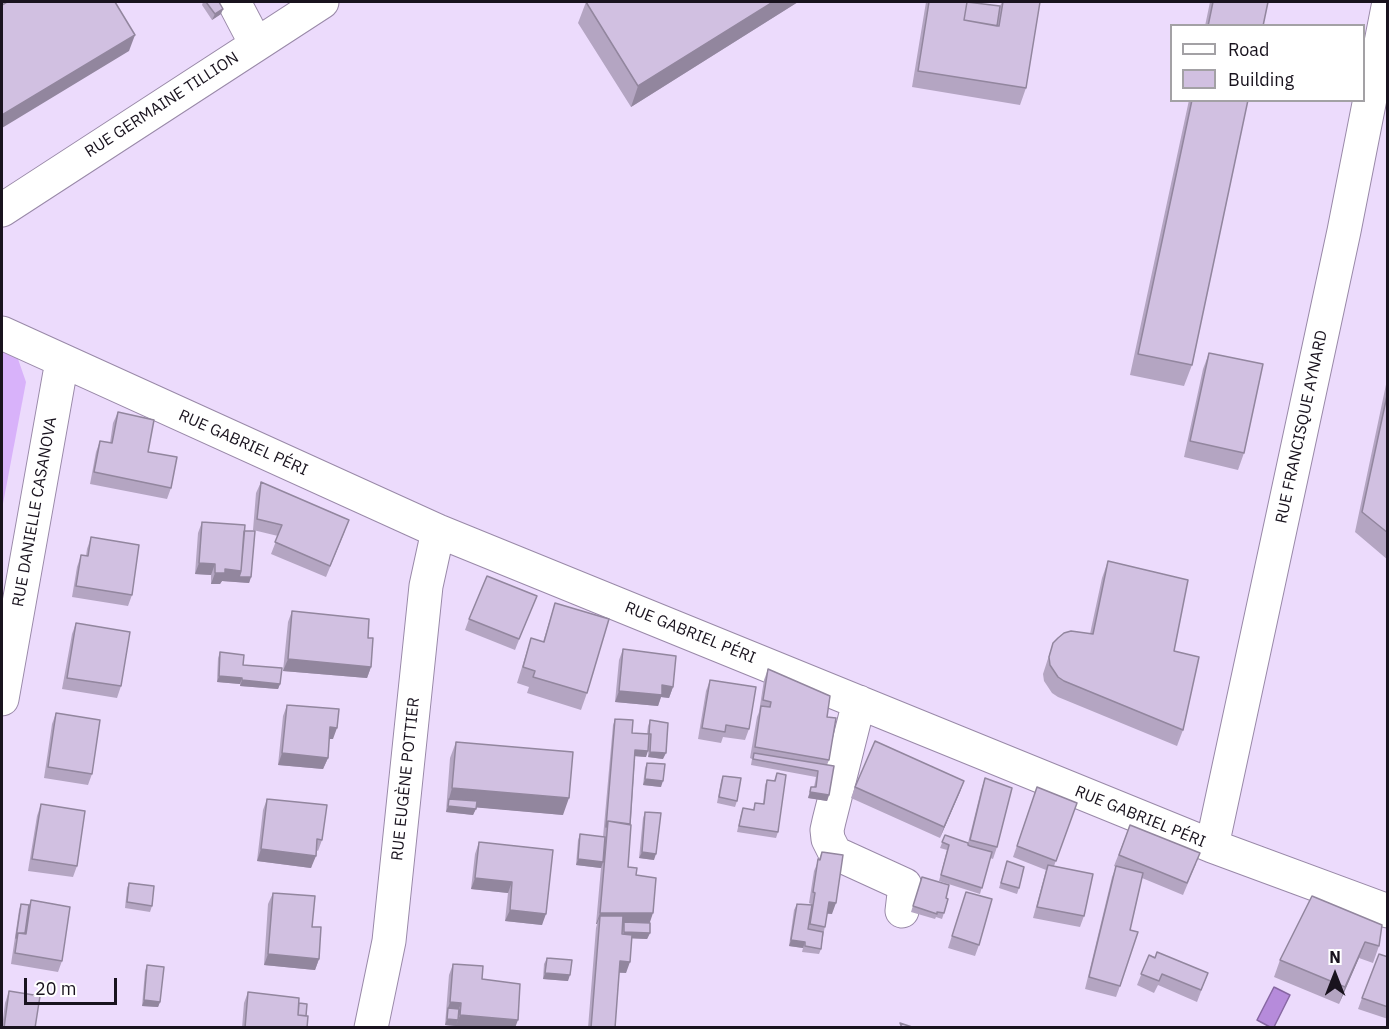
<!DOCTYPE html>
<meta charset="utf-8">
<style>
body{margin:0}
#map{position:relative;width:1389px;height:1029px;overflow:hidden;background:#ecdbfc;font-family:"IBM Plex Sans",sans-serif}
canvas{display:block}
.frame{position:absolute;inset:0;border:3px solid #19131e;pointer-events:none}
.legend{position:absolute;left:1170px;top:24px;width:195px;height:78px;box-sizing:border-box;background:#fff;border:2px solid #a3a1a5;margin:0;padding:8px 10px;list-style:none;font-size:18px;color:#19131e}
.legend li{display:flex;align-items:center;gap:12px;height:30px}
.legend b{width:30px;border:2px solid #a3a1a5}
.north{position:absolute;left:1305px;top:945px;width:60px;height:60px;-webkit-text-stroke:4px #fff;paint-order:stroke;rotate:0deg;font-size:16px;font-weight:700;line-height:24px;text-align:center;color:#19131e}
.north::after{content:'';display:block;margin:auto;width:21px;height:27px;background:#19131e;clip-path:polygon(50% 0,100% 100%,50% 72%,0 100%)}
.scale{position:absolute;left:24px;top:978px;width:93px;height:27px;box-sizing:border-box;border:3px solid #19131e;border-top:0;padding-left:8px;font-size:18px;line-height:21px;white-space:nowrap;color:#19131e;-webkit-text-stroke:4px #fff;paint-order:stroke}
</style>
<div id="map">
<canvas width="1389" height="1029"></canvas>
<div class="frame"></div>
<ul class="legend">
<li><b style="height:8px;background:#fff"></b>Road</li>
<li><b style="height:16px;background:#d1c0e1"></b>Building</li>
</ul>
<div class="north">N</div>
<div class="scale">20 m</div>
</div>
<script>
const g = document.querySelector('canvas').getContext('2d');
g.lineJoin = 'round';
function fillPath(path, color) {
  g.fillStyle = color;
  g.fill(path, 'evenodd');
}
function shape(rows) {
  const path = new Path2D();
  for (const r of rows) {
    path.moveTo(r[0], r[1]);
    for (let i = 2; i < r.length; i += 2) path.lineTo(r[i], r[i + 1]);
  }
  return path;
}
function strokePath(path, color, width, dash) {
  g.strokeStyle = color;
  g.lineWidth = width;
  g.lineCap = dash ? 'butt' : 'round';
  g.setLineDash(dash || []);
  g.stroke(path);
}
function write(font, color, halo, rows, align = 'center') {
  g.font = font + ' "IBM Plex Sans",sans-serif';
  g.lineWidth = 5;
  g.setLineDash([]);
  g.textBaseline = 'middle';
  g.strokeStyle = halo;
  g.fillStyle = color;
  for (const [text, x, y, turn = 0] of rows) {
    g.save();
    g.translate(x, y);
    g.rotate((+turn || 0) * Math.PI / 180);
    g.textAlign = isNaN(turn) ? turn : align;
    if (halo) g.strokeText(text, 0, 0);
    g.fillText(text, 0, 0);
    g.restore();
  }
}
const green = shape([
 [2,352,18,359,26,382,2,509]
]);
const water = shape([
 [1274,987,1290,995,1274,1027,1270,1027,1257,1020,1274,987]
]);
const street = shape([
 [234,2,256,44],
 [2,210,322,2],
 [2,333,438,531,1212,846,1388,911],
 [2,699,62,361],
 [859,702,829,821,827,830,828,839,835,853,905,885,902,911],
 [1212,846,1344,231,1388,7],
 [371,1028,389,941,426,586,438,531]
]);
const wall = shape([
 [203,2,219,2,221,14,212,20,202,5],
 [586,2,798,2,631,107,578,23],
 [926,2,969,2,1000,6,1002,2,1040,2,1026,88,1020,105,912,87],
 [1210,2,1268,2,1263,26,1205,26],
 [1189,100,1248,100,1192,365,1184,386,1130,375],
 [1209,353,1244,453,1238,470,1184,457,1203,369],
 [1388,375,1388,560,1355,532],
 [118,412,148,452,171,488,167,499,90,484,96,452,100,441,110,443,113,423],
 [261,482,345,531,326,577,271,554,278,536,253,530,256,493],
 [202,522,244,531,251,577,249,583,222,581,220,584,211,584,211,575,195,574,198,533],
 [91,537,132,595,128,606,72,597,77,567,81,555,86,556,87,549],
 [1108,561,1174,651,1183,730,1177,746,1058,697,1052,693,1044,681,1043,674,1053,643,1090,634,1102,578],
 [555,603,587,693,581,710,527,693,529,687,517,683,531,638,543,642],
 [532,607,515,650,465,630,469,619],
 [292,611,368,638,371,667,367,678,283,671,288,622],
 [76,623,121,686,117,698,62,689,72,634],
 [623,649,673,687,669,698,661,697,658,706,615,702,619,660],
 [220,652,280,684,278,689,240,686,240,684,217,682,218,658],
 [768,669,827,717,829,760,827,765,829,795,827,801,808,798,811,787,814,787,816,777,751,765,752,759,750,758,757,717,759,712,764,680],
 [710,680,749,729,745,740,723,737,721,743,698,739,706,691],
 [287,705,333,739,329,739,328,758,323,769,278,765,283,716],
 [56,713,92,774,88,785,44,778,52,724],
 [615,719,632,733,647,734,648,726,650,720,663,759,648,757,649,740,648,740,646,757,635,756,628,867,636,875,649,923,650,933,647,939,631,938,626,973,619,973,615,1028,588,1028,596,928,597,924,596,924,601,868,576,865,578,840,580,834,603,837,613,725],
 [456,742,563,815,476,807,473,815,446,812,450,758],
 [647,763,661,787,643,785,645,768],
 [777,773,778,832,776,838,737,832,741,814,743,808,753,810,755,803,763,804,765,785,767,780,774,781],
 [723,776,737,801,735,807,717,803,721,781],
 [985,778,997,847,993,859,990,858,980,894,939,881,947,850,940,848,945,835,968,843,981,790],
 [964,781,940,838,851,798,855,787],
 [1037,787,1077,803,1054,866,1084,916,1080,927,1033,918,1046,870,1013,857],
 [267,799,322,840,318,851,316,850,311,868,257,861,263,810],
 [41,804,77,866,73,877,28,871,37,816],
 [645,812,654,860,639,858,643,818],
 [1130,825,1196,864,1183,895,1142,878,1130,930,1120,986,1116,997,1085,989,1112,877,1116,867,1114,866],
 [479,842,553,850,542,925,505,921,508,893,471,889,475,854],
 [822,852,832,914,827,914,821,949,819,954,802,952,803,948,789,946,794,910,797,904,811,905,811,904,809,903,814,871],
 [1007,861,1019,888,1017,894,999,888],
 [129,883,152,906,150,912,125,908,127,888],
 [920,883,946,898,944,913,942,919,936,917,935,919,911,912],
 [966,892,979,945,975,956,948,948],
 [273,893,312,927,319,959,315,970,264,965,268,904],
 [1312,896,1379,946,1373,963,1359,958,1339,1004,1274,977,1280,960],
 [31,900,62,961,58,972,11,964,19,910,21,904,29,905],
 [1149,955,1208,973,1197,1002,1158,985,1154,993,1137,985],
 [1388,957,1388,1019,1358,1009,1362,998],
 [547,958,568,981,543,979,544,964],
 [453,964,482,979,515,1028,473,1028,445,1025,449,975],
 [147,965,160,1002,158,1007,142,1006,145,971],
 [9,991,35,1028,2,1028,5,1003],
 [248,992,299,1003,306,1016,307,1028,242,1028,244,1003]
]);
const shadedWall = shape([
 [773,2,798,2,631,107,638,86],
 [223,9,221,14,212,20,215,14],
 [135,35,129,51,2,128,2,115],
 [199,563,215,564,211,575,195,574],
 [225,569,241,571,251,577,249,583,222,581,220,584,211,584,215,573],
 [288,659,371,667,367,678,283,671],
 [219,676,242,678,240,684,217,682],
 [242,680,280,684,278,689,240,686],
 [662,685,673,687,669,698,661,697,658,706,615,702,619,691],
 [330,727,337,728,333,739,326,739],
 [635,750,648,751,646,757,633,756],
 [650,752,666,753,663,759,648,757],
 [282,753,328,758,323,769,278,765],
 [645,779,663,781,661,787,643,785],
 [964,781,960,792,940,838,944,827],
 [452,788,569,798,563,815,448,805,449,799],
 [810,792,829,795,827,801,808,798],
 [448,806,476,809,473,815,446,812],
 [261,849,316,856,311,868,257,861],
 [642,852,656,854,654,860,639,858],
 [578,859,603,862,601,868,576,865],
 [475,878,512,882,508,893,471,889],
 [829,902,836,903,832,914,825,913],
 [510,910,546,914,542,925,505,921],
 [600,913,653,913,649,925,624,922,623,924,599,924,600,916,597,924,596,924],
 [624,932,650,933,647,939,622,938],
 [791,940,805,942,803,948,789,946],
 [1365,942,1359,958,1339,1004,1345,987],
 [268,954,319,959,315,970,264,965],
 [620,961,630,962,626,973,615,972],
 [545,973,570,975,568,981,543,979],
 [144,1000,160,1002,158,1007,142,1006],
 [450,1002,461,1003,457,1015,448,1008],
 [460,1015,518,1020,515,1028,473,1028,456,1026],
 [447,1019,458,1020,456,1026,445,1025]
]);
const building = shape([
 [7,2,115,2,135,35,2,115,2,5,7,2],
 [206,2,219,2,223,9,215,14,206,2],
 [586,2,773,2,638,86,586,2],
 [929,2,967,2,964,20,999,26,1003,2,1040,2,1026,88,918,71,929,2],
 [967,2,1000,6,997,26,964,20,967,2],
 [1213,2,1268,2,1263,26,1208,26,1213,2],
 [1192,100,1248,100,1192,365,1138,354,1192,100],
 [1209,353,1263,364,1244,453,1190,441,1209,353],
 [1388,391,1388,533,1362,512,1388,391],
 [118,412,154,420,148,452,177,457,171,488,94,472,100,441,112,443,118,412],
 [261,482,349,520,330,566,275,542,282,525,257,519,261,482],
 [202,522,245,525,241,571,225,569,225,573,215,573,215,564,199,563,202,522],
 [244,531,255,531,251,577,239,577,241,571,244,531],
 [91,537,139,545,132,595,76,586,81,555,88,556,91,537],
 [1108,561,1188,580,1174,651,1199,657,1183,730,1064,681,1058,677,1050,665,1049,657,1053,643,1058,638,1064,633,1071,631,1093,634,1108,561],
 [487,576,537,596,519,639,469,619,487,576],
 [555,603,609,619,587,693,533,677,535,671,523,667,531,638,544,642,555,603],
 [292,611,369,619,368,638,373,638,371,667,288,659,292,611],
 [76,623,130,632,121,686,67,678,76,623],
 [623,649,676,656,673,687,662,685,662,695,619,691,623,649],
 [220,652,244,655,243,665,282,668,280,684,242,680,242,678,219,676,220,652],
 [768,669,830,696,827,717,836,718,829,760,755,747,761,706,770,707,771,702,763,700,768,669],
 [710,680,756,687,749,729,726,725,725,732,702,728,710,680],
 [287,705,339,709,337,728,330,727,328,758,282,753,287,705],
 [56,713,100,720,92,774,48,767,56,713],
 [615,719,633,720,632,733,649,734,650,720,668,723,666,753,650,752,651,734,649,734,648,751,635,750,630,824,608,821,606,827,615,719],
 [875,741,964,781,944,827,855,787,875,741],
 [456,742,573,752,569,798,452,788,456,742],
 [754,753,834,766,829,795,810,792,811,787,816,787,818,771,753,759,754,753],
 [647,763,665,764,663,781,645,779,647,763],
 [777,773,786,775,778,832,739,826,743,808,754,810,755,803,764,804,767,780,775,781,777,773],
 [723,776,741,778,737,801,719,797,723,776],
 [985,778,1012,788,997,847,970,840,985,778],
 [1037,787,1077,803,1056,861,1017,846,1037,787],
 [267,799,327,805,322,840,317,839,316,856,261,849,267,799],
 [449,799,477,801,476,809,448,806,449,799],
 [41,804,85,811,77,866,32,859,41,804],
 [645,812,661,813,656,854,642,852,645,812],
 [608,821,631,825,628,867,637,868,636,875,656,878,653,913,600,913,608,821],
 [1130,825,1200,853,1187,883,1119,855,1130,825],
 [580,834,605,837,603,862,578,859,580,834],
 [945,835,968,843,968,845,970,846,992,852,982,888,941,875,949,845,942,842,945,835],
 [479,842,553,850,546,914,510,910,512,882,475,878,479,842],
 [822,852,843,855,836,903,829,902,825,927,810,924,815,893,813,892,818,859,820,860,822,852],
 [1007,861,1024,867,1019,888,1001,883,1007,861],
 [1048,865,1093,874,1084,916,1037,907,1048,865],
 [1116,866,1143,873,1130,930,1138,932,1120,986,1089,977,1116,866],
 [922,877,949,885,946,898,948,899,944,913,937,912,937,914,913,906,922,877],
 [129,883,154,886,152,906,127,902,129,883],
 [966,892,992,899,979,945,952,936,966,892],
 [273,893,315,896,312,927,321,927,319,959,268,954,273,893],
 [1312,896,1382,925,1379,946,1365,942,1345,987,1280,960,1312,896],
 [31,900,70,907,62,961,15,953,18,933,26,934,31,900],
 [21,904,29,905,25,933,18,933,16,938,21,904],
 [797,904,812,905,808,929,823,932,821,949,805,946,805,942,791,940,797,904],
 [600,916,623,916,622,934,632,935,630,962,620,961,615,1028,591,1028,600,916],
 [624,922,650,923,650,933,624,932,624,922],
 [1157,952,1208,973,1201,990,1162,974,1159,981,1141,974,1149,955,1155,958,1157,952],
 [1379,954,1388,957,1388,1007,1362,998,1379,954],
 [547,958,572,960,570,975,545,973,547,958],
 [453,964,483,966,482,979,520,984,518,1020,460,1015,461,1003,450,1002,453,964],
 [147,965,164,967,160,1002,144,1000,147,965],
 [9,991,40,996,35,1028,4,1028,9,991],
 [248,992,299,998,298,1015,308,1016,307,1028,245,1028,248,992],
 [299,1003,307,1004,306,1016,298,1015,299,1003],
 [448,1008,459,1009,458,1020,447,1019,448,1008],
 [900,1023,915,1028,902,1028,900,1023]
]);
const streetNames = [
 ["RUE GERMAINE TILLION",162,105,-33],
 ["RUE FRANCISQUE AYNARD",1302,427,-78],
 ["RUE GABRIEL PÉRI",243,443,24],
 ["RUE DANIELLE CASANOVA",35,512,-80],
 ["RUE GABRIEL PÉRI",690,633,22],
 ["RUE EUGÈNE POTTIER",406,779,-84],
 ["RUE GABRIEL PÉRI",1140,817,22]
];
fillPath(green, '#d8b2fa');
fillPath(water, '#b68bdb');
strokePath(water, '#8767a2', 1.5);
strokePath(street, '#9989a8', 35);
strokePath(street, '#fff', 33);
fillPath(wall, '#b4a5c2');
fillPath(shadedWall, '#92869e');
fillPath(building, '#d1c0e1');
strokePath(building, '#92869e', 1.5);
write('16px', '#19131e', '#fff', streetNames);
</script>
